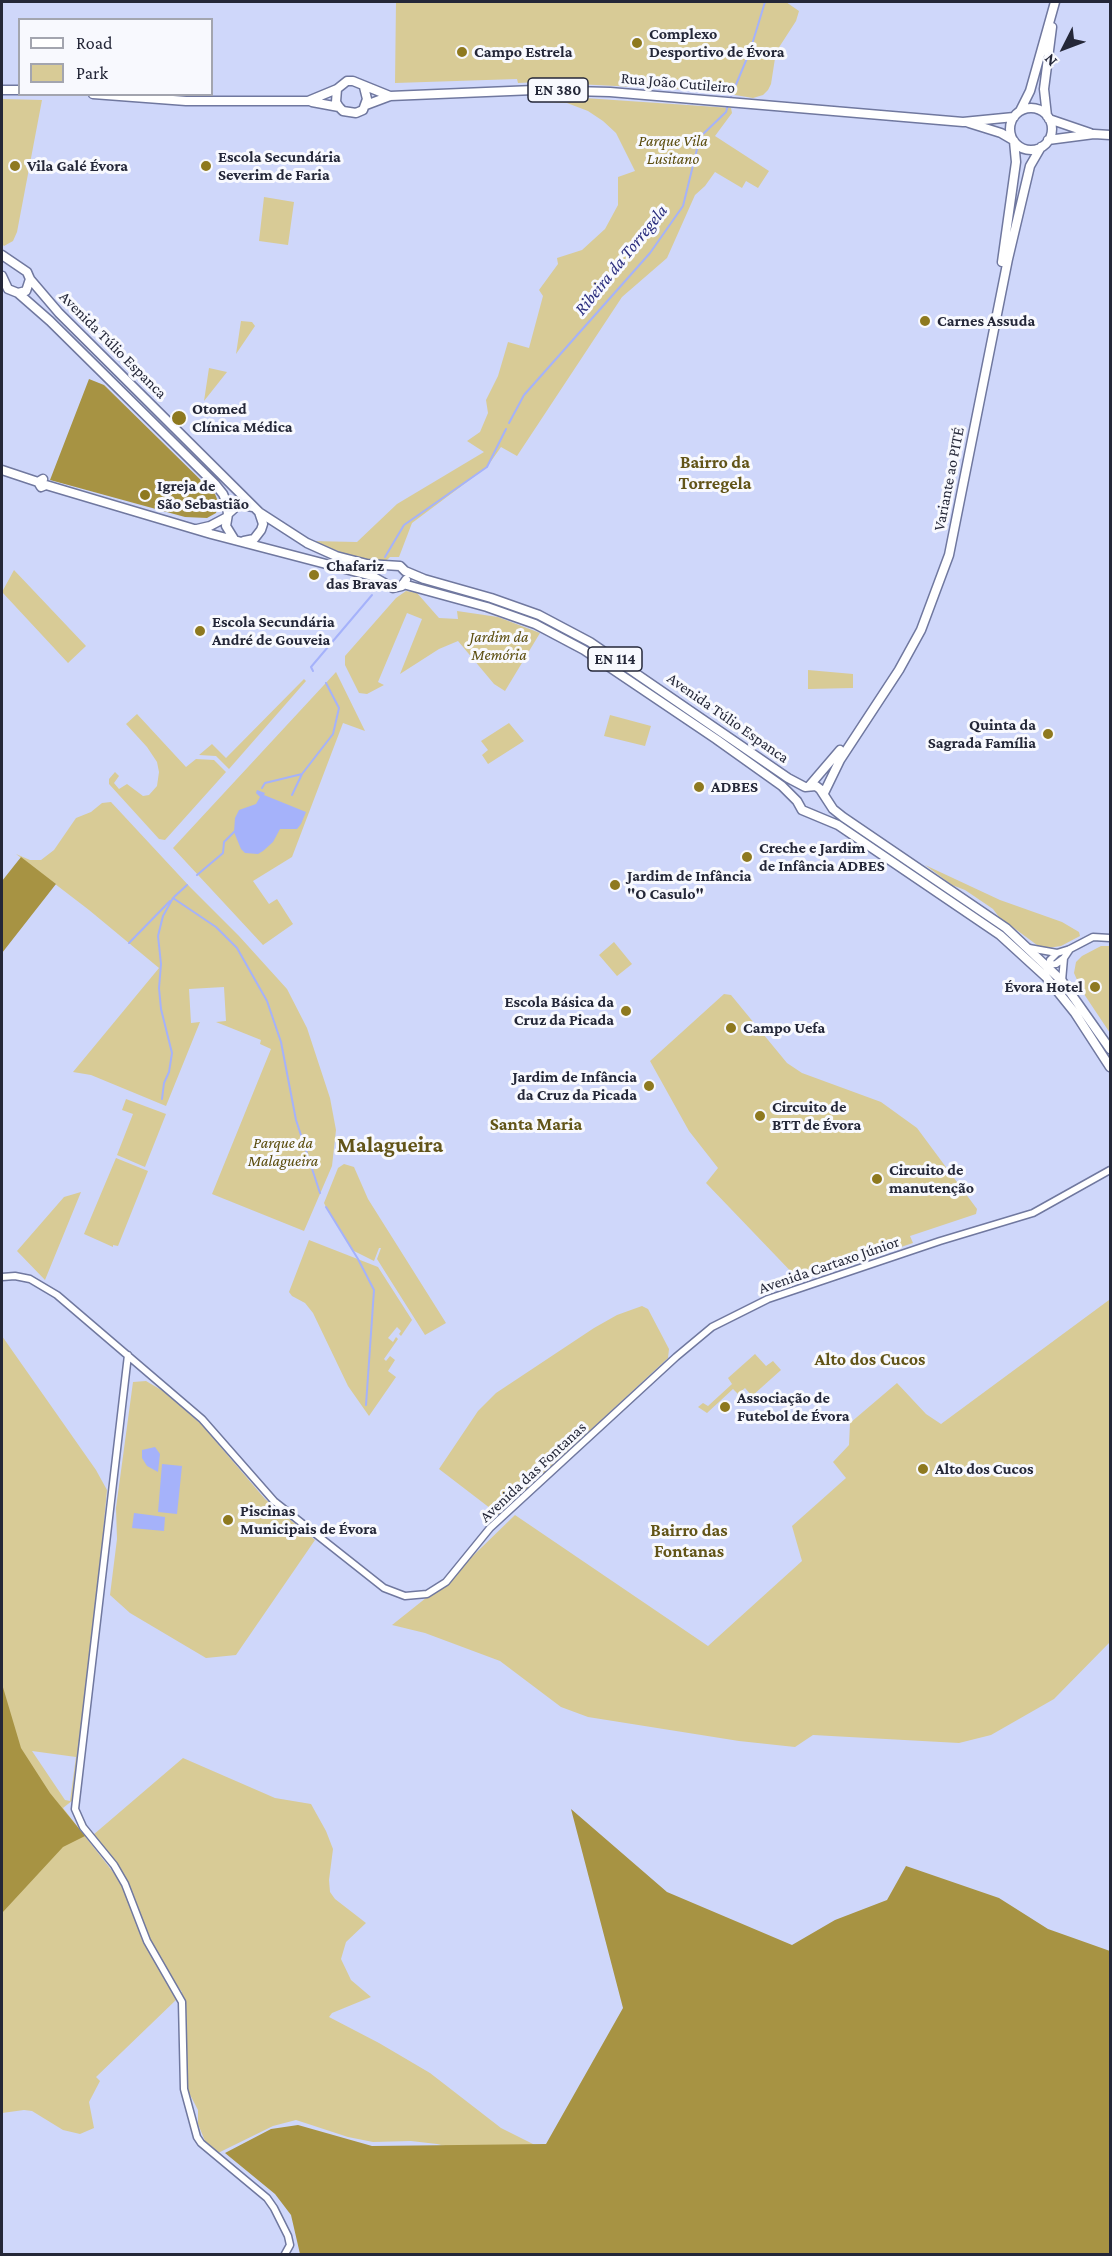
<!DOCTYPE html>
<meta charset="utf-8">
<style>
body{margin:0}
#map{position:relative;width:1112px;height:2256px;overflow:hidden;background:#cfd7fa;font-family:"Crimson Pro",serif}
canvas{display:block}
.frame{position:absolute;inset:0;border:3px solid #242738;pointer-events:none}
.legend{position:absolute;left:18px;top:18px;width:195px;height:78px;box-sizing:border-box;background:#f8f9fe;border:2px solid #a3a5af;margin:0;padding:8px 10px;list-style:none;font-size:18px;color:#242738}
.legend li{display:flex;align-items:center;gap:12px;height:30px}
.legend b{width:30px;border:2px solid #a3a5af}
.north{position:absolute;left:1034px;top:18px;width:60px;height:60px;-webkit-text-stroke:4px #f8f9fe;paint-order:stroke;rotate:228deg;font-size:16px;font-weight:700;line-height:24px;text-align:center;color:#242738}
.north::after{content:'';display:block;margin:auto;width:21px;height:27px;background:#242738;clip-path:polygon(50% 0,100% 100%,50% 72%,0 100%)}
</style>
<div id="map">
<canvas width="1112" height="2256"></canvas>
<div class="frame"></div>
<ul class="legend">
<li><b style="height:8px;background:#fff"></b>Road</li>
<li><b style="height:16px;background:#d8cb96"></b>Park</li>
</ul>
<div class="north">N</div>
</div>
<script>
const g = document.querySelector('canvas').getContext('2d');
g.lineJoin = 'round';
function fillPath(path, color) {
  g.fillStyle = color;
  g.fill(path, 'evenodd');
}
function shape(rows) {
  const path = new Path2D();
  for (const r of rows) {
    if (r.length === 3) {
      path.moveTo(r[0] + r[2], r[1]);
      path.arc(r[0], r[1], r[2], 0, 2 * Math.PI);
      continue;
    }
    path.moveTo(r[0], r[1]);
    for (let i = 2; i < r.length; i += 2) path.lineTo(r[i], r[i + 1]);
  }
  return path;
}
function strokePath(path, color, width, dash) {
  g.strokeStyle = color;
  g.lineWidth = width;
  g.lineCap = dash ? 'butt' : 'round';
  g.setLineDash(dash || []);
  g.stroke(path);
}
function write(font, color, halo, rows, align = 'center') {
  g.font = font + ' "Crimson Pro",serif';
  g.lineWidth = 6;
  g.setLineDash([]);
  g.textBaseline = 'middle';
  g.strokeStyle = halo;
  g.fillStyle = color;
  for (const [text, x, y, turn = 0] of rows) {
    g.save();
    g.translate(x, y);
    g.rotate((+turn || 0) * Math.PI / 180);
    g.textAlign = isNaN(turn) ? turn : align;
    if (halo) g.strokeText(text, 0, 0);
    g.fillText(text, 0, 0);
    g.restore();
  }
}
const green = shape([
 [396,2,786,2,799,11,796,21,776,52,771,84,768,90,763,95,753,98,711,91,539,82,518,83,517,79,395,83],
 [570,97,731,108,732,113,715,136,769,171,758,188,746,181,742,188,715,172,705,186,695,195,667,258,622,297,517,456,501,447,487,467,412,523,399,557,390,557,385,562,366,561,310,541,357,542,397,504,484,452,467,441,480,432,488,413,486,400,498,376,508,342,529,348,543,296,539,290,558,264,557,258,582,250,605,229,618,205,618,177,635,171,616,133,603,121,588,111,567,103,546,102],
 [2,99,42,100,17,232,13,241,4,246,2,244],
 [264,197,294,202,288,245,259,241],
 [241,321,252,322,255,326,236,354],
 [209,368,227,372,204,401],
 [14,570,86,646,68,663,2,592],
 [406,591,417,593,439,618,458,619,457,611,498,617,540,633,505,691,494,684,458,641,439,649,400,674,422,619,407,613,378,682,384,685,367,694,359,693,345,665,345,656,396,598],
 [808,670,853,674,853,688,808,689],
 [336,672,365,731,343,723,292,857,253,881,269,904,277,899,293,924,263,945,173,848],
 [304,679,306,681,229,769,216,756,199,755,212,744,226,758],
 [137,714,186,767,196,759,214,760,226,772,165,840,159,839,109,784,109,779,115,772,119,776,114,783,119,789,127,784,143,796,149,795,157,786,159,772,157,762,147,747,126,724],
 [610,715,651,726,645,746,604,736],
 [509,723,524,741,488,764,482,755,488,750,481,741],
 [111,802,190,887,239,936,287,989,307,1028,330,1098,336,1130,332,1166,304,1231,212,1194,271,1049,260,1044,261,1040,216,1022,226,1021,224,987,189,989,191,1023,200,1022,166,1106,91,1075,73,1072,159,968,89,910,16,854,30,860,41,860,54,850,76,818,91,812,102,803],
 [925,865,1000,900,1062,922,1079,932,1080,936,1061,946,1048,948,1037,945,999,917,993,909,965,890,952,885],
 [614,942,632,964,617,976,599,955],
 [1101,946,1110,946,1110,1033,1082,991,1074,973,1076,962,1082,956],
 [724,994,731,995,787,1063,802,1073,881,1102,917,1128,977,1209,976,1214,910,1236,913,1243,800,1281,706,1183,718,1168,689,1131,650,1061],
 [126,1099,166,1114,145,1167,117,1155,133,1114,122,1110],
 [116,1158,148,1171,118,1246,113,1245,113,1247,84,1234],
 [344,1164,354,1167,368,1199,446,1323,425,1335,377,1259,381,1248,379,1248,374,1261,352,1250,326,1207,324,1203,338,1168],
 [81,1192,45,1280,17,1251,64,1197],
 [309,1240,378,1267,412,1320,401,1336,399,1334,401,1331,397,1327,388,1338,393,1342,396,1337,398,1339,384,1359,386,1361,390,1356,395,1360,388,1371,396,1377,369,1416,348,1386,313,1313,305,1303,292,1296,289,1292],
 [1109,1300,1110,1304,1110,1642,1054,1699,991,1735,959,1743,813,1735,795,1747,739,1741,588,1717,561,1707,500,1661,425,1633,392,1625,446,1582,515,1515,708,1646,802,1561,792,1526,846,1478,833,1462,849,1445,850,1423,897,1383,926,1414,941,1424],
 [642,1306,648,1309,669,1349,668,1358,499,1515,439,1469,478,1411,496,1393,594,1328,617,1315],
 [2,1336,96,1470,107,1490,99,1576,73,1800,63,1808,120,1881,148,1950,177,1999,96,2077,100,2081,89,2102,94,2128,80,2134,63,2130,32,2111,24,2110,2,2113],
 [32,1751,76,1757,70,1801,65,1800],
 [755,1354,766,1366,773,1361,781,1370,752,1396,745,1388,738,1394,733,1389,707,1413,698,1407,703,1403,708,1406,732,1384,728,1378],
 [146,1381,163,1391,201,1424,265,1499,315,1540,236,1655,206,1658,130,1613,110,1595,117,1539,116,1508,133,1382],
 [183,1758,275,1798,311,1804,326,1831,333,1849,329,1880,330,1892,335,1899,366,1923,346,1942,341,1959,351,1980,371,1997,332,2013,329,2017,379,2043,430,2073,501,2128,541,2148,475,2153,437,2144,411,2141,373,2142,348,2137,296,2120,273,2126,218,2153,205,2141,198,2124,198,2110,186,2087,186,2008,181,1994,182,1992,171,1978,145,1932,123,1874,93,1835]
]);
const forest = shape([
 [89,379,104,385,215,494,219,504,216,513,207,518,185,517,50,480],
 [21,857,56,884,2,953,2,881],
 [2,1684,21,1748,50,1793,85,1836,63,1847,2,1913],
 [571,1809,667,1892,792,1945,835,1920,887,1900,906,1866,999,1898,1048,1929,1110,1951,1110,2254,300,2254,291,2215,275,2194,225,2153,271,2129,298,2125,372,2146,546,2144,623,2008]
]);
const water = shape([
 [257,790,265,793,264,795,306,812,301,824,297,829,280,829,273,842,263,851,258,854,245,853,241,849,234,832,235,818,239,810,256,804,260,797,256,793],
 [155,1447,160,1454,158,1472,147,1466,142,1458,142,1450],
 [162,1464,182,1466,177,1514,158,1512],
 [134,1513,165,1517,164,1531,132,1528]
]);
const stream = shape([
 [730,99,750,51,765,2],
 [509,423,524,395,650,253,683,206,700,137,726,112,728,105],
 [385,557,404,525,487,467,506,429],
 [313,671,311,667,372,595],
 [262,788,265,783,302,774],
 [292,795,302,774,333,734,339,708,326,683],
 [197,875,223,853,224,842,235,831],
 [174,897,187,885],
 [129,943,170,901],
 [162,1099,164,1083,169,1072,172,1053,161,1009,159,988,161,964,158,936,163,916,173,898,216,927,237,948,267,1001,281,1042,296,1120,320,1193],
 [326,1207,358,1259,374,1290,366,1405]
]);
const tertiary = shape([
 [1029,948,1057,953],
 [1045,965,1056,964,1064,958,1070,949],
 [1047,970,1050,960,1057,953,1070,949,1093,937,1110,938],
 [1062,981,1064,958],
 [2,1277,15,1276,30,1279,57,1295,202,1419,274,1501,384,1588,405,1596,427,1594,446,1582,490,1528,676,1357,712,1327,768,1299,940,1241,1033,1213,1110,1170],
 [128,1355,75,1809,83,1827,114,1865,125,1884,147,1941,182,2002,184,2089,197,2137,201,2143,267,2198,274,2208,288,2236,290,2245,285,2254]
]);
const primary = shape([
 [337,89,336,102,339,107,343,111,356,113,363,110,367,99,364,87],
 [2,90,20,90],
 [93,94,186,101,308,101,337,89,347,81,353,81,390,96],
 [312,102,339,107],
 [366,105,390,96,534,90,610,92,963,122,1014,117],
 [1031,129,21],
 [1020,111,1030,91,1055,2],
 [1047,116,1044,89,1052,27],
 [1049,119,1090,133],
 [969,123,1001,133,1013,140],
 [1048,140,1094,134,1110,135],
 [2,255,27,272,30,279,59,313,259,512,307,543,336,556,367,564,400,566,405,571,424,579,491,598,539,615,590,642,788,778,805,787,816,786,820,789,833,809,843,817,1006,928,1062,981,1110,1049],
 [1002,262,1016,162,1014,141],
 [2,276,8,289,18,293,26,291,30,279],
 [18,293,50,321,215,484,223,494,226,501,228,514,226,526,234,539],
 [2,470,38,482,43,479],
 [38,482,41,487,46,485,211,534,372,576,393,588,402,586,406,580],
 [228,514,237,506,242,505,253,507],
 [197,529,210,526,227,517],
 [244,541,254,539,261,530,263,524,259,512],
 [403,584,487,607,535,624,584,650,716,739,782,786,797,801,802,810,838,825,1000,935,1046,977,1075,1013,1110,1067],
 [810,785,840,750],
 [824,793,840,760,899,670,921,630,949,555,1008,259,1030,166,1041,147]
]);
const markers = [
 [637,43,6,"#8e791f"],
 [462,52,6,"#8e791f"],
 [15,166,6,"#8e791f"],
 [206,166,6,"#8e791f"],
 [925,321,6,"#8e791f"],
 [179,418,8,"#8e791f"],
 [145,495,6,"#8e791f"],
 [314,575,6,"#8e791f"],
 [200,631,6,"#8e791f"],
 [1048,734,6,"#8e791f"],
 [699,787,6,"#8e791f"],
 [747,857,6,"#8e791f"],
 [615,885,6,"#8e791f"],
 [1095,987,6,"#8e791f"],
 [626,1011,6,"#8e791f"],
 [731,1028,6,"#8e791f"],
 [649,1086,6,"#8e791f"],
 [760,1116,6,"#8e791f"],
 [877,1179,6,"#8e791f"],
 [725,1407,6,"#8e791f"],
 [923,1469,6,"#8e791f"],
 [228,1520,6,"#8e791f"]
];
const shields = [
 [558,90,60],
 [615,659,54]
];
const shieldNames = [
 ["EN 380",558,90],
 ["EN 114",615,659]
];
const poiNames = [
 ["Complexo",649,34],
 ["Desportivo de Évora",649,52],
 ["Campo Estrela",474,52],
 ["Escola Secundária",218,157],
 ["Severim de Faria",218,175],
 ["Vila Galé Évora",27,166],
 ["Carnes Assuda",937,321],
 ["Otomed",192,409],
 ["Clínica Médica",192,427],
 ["Igreja de",157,486],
 ["São Sebastião",157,504],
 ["Chafariz",326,566],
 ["das Bravas",326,584],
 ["Escola Secundária",212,622],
 ["André de Gouveia",212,640],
 ["Quinta da",1036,725,"right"],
 ["Sagrada Família",1036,743,"right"],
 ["ADBES",711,787],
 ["Creche e Jardim",759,848],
 ["de Infância ADBES",759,866],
 ["Jardim de Infância",627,876],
 ["\"O Casulo\"",627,894],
 ["Évora Hotel",1083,987,"right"],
 ["Escola Básica da",614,1002,"right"],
 ["Cruz da Picada",614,1020,"right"],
 ["Campo Uefa",743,1028],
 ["Jardim de Infância",637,1077,"right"],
 ["da Cruz da Picada",637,1095,"right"],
 ["Circuito de",772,1107],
 ["BTT de Évora",772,1125],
 ["Circuito de",889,1170],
 ["manutenção",889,1188],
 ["Associação de",737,1398],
 ["Futebol de Évora",737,1416],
 ["Alto dos Cucos",935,1469],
 ["Piscinas",240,1511],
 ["Municipais de Évora",240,1529]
];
const streetNames = [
 ["Rua João Cutileiro",678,83,5],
 ["Avenida Túlio Espanca",113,345,45],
 ["Variante ao PITÉ",949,479,-79],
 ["Avenida Túlio Espanca",728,718,35],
 ["Avenida Cartaxo Júnior",829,1265,-19],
 ["Avenida das Fontanas",533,1472,-43]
];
const parkNames = [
 ["Parque Vila",673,141],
 ["Lusitano",673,159],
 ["Jardim da",499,637],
 ["Memória",499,655],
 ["Parque da",283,1143],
 ["Malagueira",283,1161]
];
const waterNames = [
 ["Ribeira da Torregela",621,260,-51]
];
const neighbourhoodNames = [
 ["Bairro da",715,462],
 ["Torregela",715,483],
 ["Santa Maria",536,1124],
 ["Alto dos Cucos",870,1359],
 ["Bairro das",689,1530],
 ["Fontanas",689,1551]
];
const districtNames = [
 ["Malagueira",390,1145]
];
fillPath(green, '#d8cb96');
fillPath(forest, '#a79343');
fillPath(water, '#a5b2fa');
strokePath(stream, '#a5b2fa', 2);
strokePath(tertiary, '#70789f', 9);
strokePath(primary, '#70789f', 11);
strokePath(tertiary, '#fff', 6);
strokePath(primary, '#fff', 8);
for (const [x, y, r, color] of markers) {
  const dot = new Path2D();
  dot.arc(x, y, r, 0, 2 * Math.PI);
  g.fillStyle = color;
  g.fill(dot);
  strokePath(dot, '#f8f9fe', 2);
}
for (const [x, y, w] of shields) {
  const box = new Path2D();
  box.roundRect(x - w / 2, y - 12, w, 24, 4.5);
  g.fillStyle = '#f8f9fe';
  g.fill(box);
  strokePath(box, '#242738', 1.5);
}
write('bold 15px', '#242738', null, shieldNames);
write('bold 16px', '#242738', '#f8f9fe', poiNames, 'left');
write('16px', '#242738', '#f8f9fe', streetNames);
write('italic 16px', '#5b4d0e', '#f8f9fe', parkNames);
write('italic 18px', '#2b2e7e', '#f8f9fe', waterNames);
write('bold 18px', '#625418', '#f8f9fe', neighbourhoodNames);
write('bold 22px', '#625418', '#f8f9fe', districtNames);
</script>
